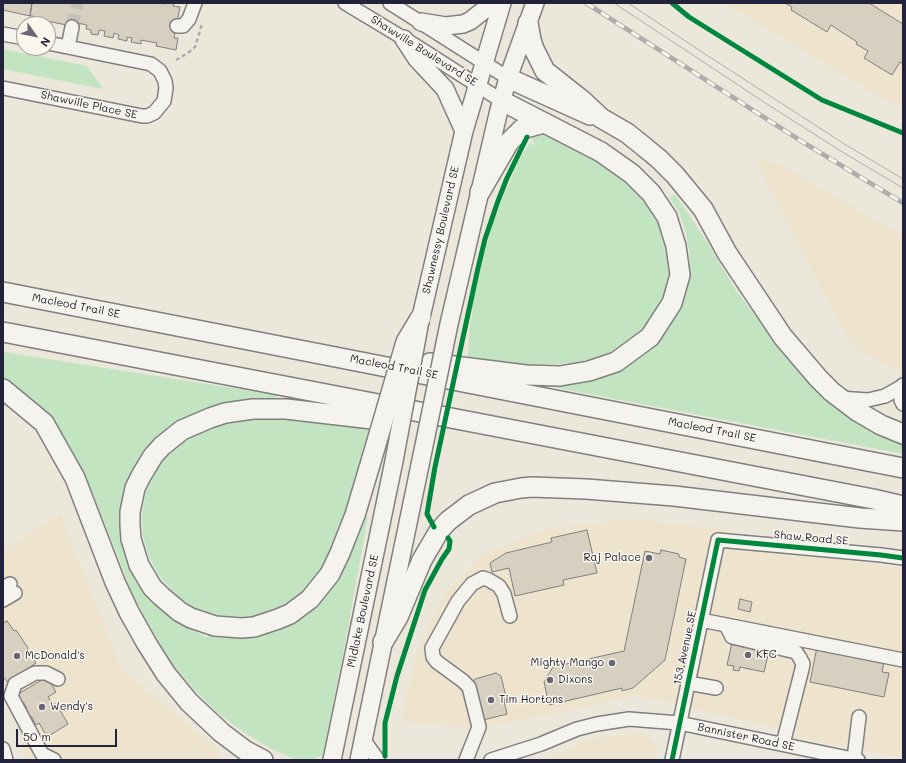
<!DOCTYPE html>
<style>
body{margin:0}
#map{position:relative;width:906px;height:763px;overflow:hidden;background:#ece7db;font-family:Mali,sans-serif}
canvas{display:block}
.frame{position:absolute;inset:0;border:4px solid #22223b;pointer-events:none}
.north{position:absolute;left:16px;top:16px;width:40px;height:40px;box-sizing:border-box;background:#fbf7ec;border:1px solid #a4a2a5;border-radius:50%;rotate:123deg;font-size:11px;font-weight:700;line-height:16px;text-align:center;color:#22223b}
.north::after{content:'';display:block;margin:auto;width:14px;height:18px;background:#696773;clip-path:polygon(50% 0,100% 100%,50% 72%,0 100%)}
.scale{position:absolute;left:16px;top:729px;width:101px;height:18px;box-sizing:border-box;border:2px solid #22223b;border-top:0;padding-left:5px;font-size:12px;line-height:14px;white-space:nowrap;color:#22223b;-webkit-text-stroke:3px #fbf7ec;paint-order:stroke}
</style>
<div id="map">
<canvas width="906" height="763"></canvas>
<div class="frame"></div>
<div class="north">N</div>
<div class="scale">50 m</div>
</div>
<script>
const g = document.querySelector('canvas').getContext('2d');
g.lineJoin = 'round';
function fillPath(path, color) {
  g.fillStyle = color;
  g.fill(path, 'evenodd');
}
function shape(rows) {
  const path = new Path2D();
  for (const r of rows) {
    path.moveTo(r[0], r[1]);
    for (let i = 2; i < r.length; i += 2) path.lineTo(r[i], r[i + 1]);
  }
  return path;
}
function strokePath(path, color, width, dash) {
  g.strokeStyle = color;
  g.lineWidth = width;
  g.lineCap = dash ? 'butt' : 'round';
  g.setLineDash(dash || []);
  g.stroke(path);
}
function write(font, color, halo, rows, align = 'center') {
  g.font = font + ' Mali,sans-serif';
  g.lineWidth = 3;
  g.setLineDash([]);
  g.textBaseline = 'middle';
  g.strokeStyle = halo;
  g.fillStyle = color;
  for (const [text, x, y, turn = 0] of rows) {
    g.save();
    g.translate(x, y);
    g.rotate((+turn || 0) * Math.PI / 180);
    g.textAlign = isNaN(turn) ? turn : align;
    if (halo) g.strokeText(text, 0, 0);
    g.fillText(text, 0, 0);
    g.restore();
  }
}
const built = shape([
 [725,3,903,3,903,108,885,100],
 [756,161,776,162,903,236,903,373,853,347,819,285],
 [60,513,121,668,205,738,218,751,223,760,25,760,20,725,3,700,3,552],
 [632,519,732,530,730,545,903,568,903,758,795,737,796,733,637,695,554,714,475,729,400,721,417,652,443,596,482,555,550,528],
 [642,733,648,737,657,747,656,760,545,760,588,739]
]);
const green = shape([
 [3,49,87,66,103,89,3,69],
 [538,127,619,168,669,229,671,287,643,333,625,345,604,355,574,363,553,364,525,364,468,357,470,324,473,311,471,310,481,263,494,220,518,161,530,143,532,145,534,142,528,135],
 [675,194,707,242,735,289,766,330,800,368,903,438,903,454,542,385,543,380,656,342,670,325,680,307,687,287,690,268,689,249,685,229,679,212,670,198],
 [3,352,277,395,276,401,187,421,127,497,156,602,169,616,179,623,206,637,212,633,296,617,363,515,368,516,345,645,323,756,317,757,314,760,296,760,272,749,246,734,219,714,193,688,176,668,163,649,134,597,93,494,80,467,67,444,3,380],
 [275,417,369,427,371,432,361,474,327,563,302,595,282,608,262,615,236,618,217,615,196,608,180,598,167,585,158,574,149,557,143,537,142,515,145,495,156,471,165,457,181,443,198,432,223,423,248,418]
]);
const building = shape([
 [3,3,32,3,30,16,3,10,3,3],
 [32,3,160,3,164,4,165,3,174,3,173,6,180,7,174,38,178,38,176,50,156,46,157,43,141,40,141,44,131,42,132,38,127,37,127,41,118,39,119,35,114,33,113,38,104,36,105,31,99,30,98,35,91,34,91,30,86,29,87,25,77,23,76,27,42,20,41,24,32,22,33,16,30,16,32,3],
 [785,3,869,3,903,24,903,64,900,62,892,75,864,58,868,51,856,44,857,42,831,25,827,32,791,10,792,7,785,3],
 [587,530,597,573,563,580,564,585,515,596,509,568,492,572,490,563,506,553,552,542,551,538,587,530],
 [661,550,679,554,679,557,686,559,665,660,633,688,622,691,622,688,549,705,544,682,553,667,624,651,645,551,660,554,661,550],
 [740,599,752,602,750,612,738,609,740,599],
 [7,621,14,631,16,630,28,648,27,650,36,663,7,682,3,676,3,623,7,621],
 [732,643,769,651,764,672,740,667,739,671,733,670,734,666,727,665,732,643],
 [817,647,884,661,882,672,889,673,884,697,810,682,817,647],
 [496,673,501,676,506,697,504,701,507,714,483,720,472,683,475,679,496,673],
 [47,677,56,692,48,697,53,705,56,703,68,724,47,737,39,723,36,725,31,716,30,717,25,709,27,708,23,702,21,703,18,698,20,697,18,694,47,677]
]);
const minorTunnel = shape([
 [72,27,77,3]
]);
const path = shape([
 [176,60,188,53,195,47,202,24]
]);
const minor = shape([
 [345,3,413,44,502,101],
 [390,3,508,78],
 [177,26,183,26,189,19,195,3],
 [3,34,24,38],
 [68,47,72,27],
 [3,88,142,116,147,116,154,113,164,101,166,88,165,81,160,71,151,64,48,43],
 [901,387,901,400,903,404],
 [840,398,868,400,885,396,901,387,903,385],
 [3,588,10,584],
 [3,600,15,593],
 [701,620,903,660],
 [726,625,732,637,796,652,800,658,803,664,802,669,783,744],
 [688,683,716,688],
 [363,739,378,760],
 [3,749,6,760],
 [854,759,859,717],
 [54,760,42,754,11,696,15,684,35,673,46,673,58,679],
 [466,760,479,727,469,687,463,681,437,662,433,657,432,648,458,601,472,584,483,578,489,580,499,586,504,594,510,616],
 [491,760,541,744,577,729,597,724,629,719,679,723,858,760],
 [672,760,718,540,881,555,903,558]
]);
const major = shape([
 [421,22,446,26,463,24,470,21,493,3],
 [404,39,417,59,445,89,464,131],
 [421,317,464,131,502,3],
 [449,324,499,110,508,78,535,3],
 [332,760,394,461],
 [359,760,420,465]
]);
const highway = shape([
 [528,23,531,40,534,49,545,71,583,101,601,118,627,133,642,145,659,159,675,175,703,209,727,253,783,337,818,378,832,392,857,411,881,425,903,434],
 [508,78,590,115],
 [480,192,509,142,522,129,544,123],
 [3,292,903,468],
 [3,332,873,499,903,506],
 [430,363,526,375,560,376,589,371,616,362,650,337,672,303,680,275,676,246,667,217,651,193,632,174,601,152,502,101],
 [3,389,44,423,75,478,115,582,129,612,147,644,166,674,189,702,222,733,246,751,263,760],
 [372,458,355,515,340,553,330,574,310,599,290,614,278,619,254,627,241,628,215,626,191,618,180,612,161,596,152,587,139,565,131,539,130,525,130,512,135,488,141,476,153,456,162,446,182,430,210,418,225,413,253,409,286,409,398,422],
 [383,642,398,617,422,560,439,531,448,521,469,505,495,493,521,488,532,487,586,489,674,496,860,518,903,521]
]);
const tram = shape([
 [614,3,770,106,844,153,903,188],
 [628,3,705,54,846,145,903,179]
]);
const rail = shape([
 [586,3,801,141,903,203]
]);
const majorBridge = shape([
 [394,461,420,321],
 [420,465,449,324]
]);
const highwayBridge = shape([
 [372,458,406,342,421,317]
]);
const cycleway = shape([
 [672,3,689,17,822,100,903,133],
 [434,527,427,514,429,502,435,467,478,268,485,239,498,201,507,178,527,137],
 [385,756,385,723,397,676,425,590,442,559,449,549,450,541,448,538],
 [672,760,718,540,881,555,903,558]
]);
const markers = [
 [649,558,4,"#696773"],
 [748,655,4,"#696773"],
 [17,656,4,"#696773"],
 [612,663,4,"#696773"],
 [550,680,4,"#696773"],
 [491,700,4,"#696773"],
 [42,707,4,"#696773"]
];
const streetNames = [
 ["Shawville Boulevard SE",424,51,32],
 ["Shawville Place SE",89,105,12],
 ["Shawnessy Boulevard SE",441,230,-77],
 ["Macleod Trail SE",76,306,11],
 ["Macleod Trail SE",394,367,11],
 ["Macleod Trail SE",712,430,11],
 ["Shaw Road SE",811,538,5],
 ["Midlake Boulevard SE",363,611,-78],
 ["153 Avenue SE",685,648,-78],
 ["Bannister Road SE",746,737,12]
];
const poiNames = [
 ["Raj Palace",641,558,"right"],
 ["KFC",756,655],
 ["McDonald's",25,656],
 ["Mighty Mango",604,663,"right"],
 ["Dixons",558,680],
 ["Tim Hortons",499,700],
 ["Wendy's",50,707]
];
fillPath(built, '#eee4cd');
fillPath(green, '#c2e4c1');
fillPath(building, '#d7d0c1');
strokePath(building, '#817f7f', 1);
strokePath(minorTunnel, '#c4c0bb', 13, [13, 6]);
strokePath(minor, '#817f7f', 16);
strokePath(major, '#817f7f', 20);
strokePath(highway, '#817f7f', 22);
strokePath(path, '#afadac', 2.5, [4, 3]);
strokePath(minor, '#f4f3ee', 13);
strokePath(major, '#f4f3ee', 17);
strokePath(highway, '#f4f3ee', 19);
strokePath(tram, '#afadac', 1);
strokePath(rail, '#afadac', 4.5);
strokePath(rail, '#fbf7ec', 3, [9]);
strokePath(majorBridge, '#817f7f', 20, []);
strokePath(highwayBridge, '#817f7f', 22, []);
strokePath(majorBridge, '#f4f3ee', 17);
strokePath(highwayBridge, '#f4f3ee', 19);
strokePath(cycleway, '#00873e', 5);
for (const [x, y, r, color] of markers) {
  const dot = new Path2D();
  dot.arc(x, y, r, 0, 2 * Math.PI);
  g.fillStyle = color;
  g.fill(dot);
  strokePath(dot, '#fbf7ec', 1.5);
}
write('11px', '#22223b', '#fbf7ec', streetNames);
write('11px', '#22223b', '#fbf7ec', poiNames, 'left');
</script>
